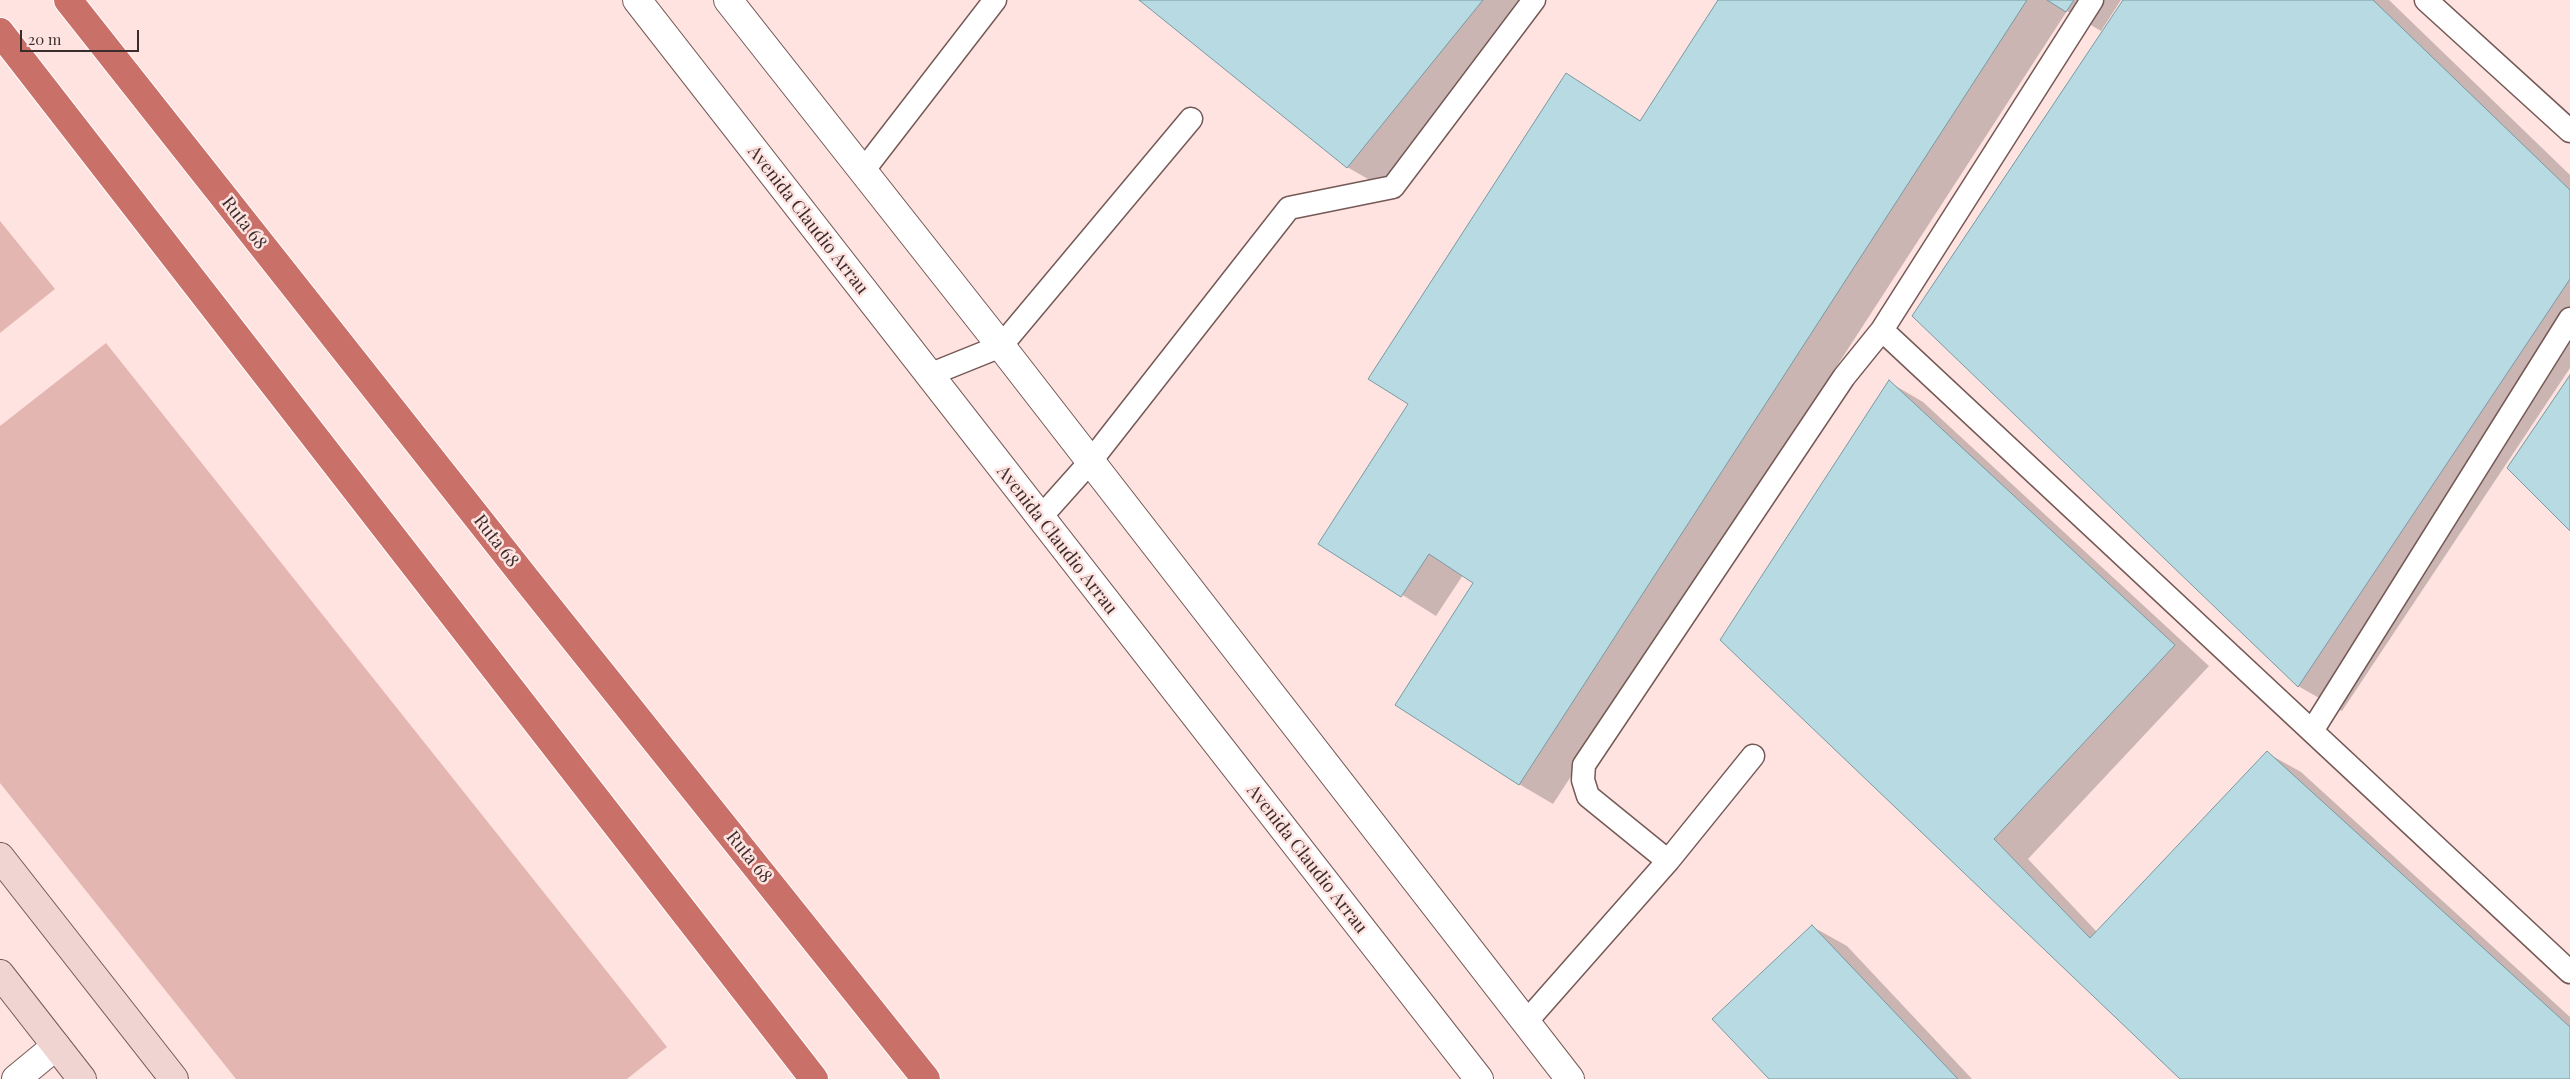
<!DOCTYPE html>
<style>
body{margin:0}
#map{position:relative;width:2570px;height:1079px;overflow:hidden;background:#fee3e0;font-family:"Playfair Display",serif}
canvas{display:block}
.scale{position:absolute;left:20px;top:30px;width:119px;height:22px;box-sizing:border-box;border:2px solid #3a2d2b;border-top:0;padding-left:6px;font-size:15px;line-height:18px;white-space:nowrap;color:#3a2d2b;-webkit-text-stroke:4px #fee3e0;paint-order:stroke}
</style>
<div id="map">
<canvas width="2570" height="1079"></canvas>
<div class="scale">20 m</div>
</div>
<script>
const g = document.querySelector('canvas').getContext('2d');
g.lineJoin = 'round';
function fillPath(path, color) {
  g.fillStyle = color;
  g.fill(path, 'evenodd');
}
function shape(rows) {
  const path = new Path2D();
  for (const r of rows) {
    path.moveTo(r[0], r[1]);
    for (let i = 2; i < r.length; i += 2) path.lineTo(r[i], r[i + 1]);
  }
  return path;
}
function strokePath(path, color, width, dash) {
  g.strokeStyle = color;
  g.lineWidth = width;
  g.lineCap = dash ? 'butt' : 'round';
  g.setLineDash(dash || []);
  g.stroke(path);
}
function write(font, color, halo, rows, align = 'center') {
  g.font = font + ' "Playfair Display",serif';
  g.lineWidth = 5;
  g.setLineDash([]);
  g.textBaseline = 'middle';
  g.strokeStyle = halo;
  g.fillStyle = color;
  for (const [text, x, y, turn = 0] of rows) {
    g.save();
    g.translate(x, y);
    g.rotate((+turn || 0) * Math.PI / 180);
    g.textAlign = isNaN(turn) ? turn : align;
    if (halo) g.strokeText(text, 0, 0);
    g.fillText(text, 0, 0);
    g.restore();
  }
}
const green = shape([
 [0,221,55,289,0,333],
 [106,343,667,1047,627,1079,236,1079,0,783,0,426]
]);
const shadow = shape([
 [1141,0,1533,0,1382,187,1347,167],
 [1719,0,2121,0,2101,31,2067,11,1553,804,1519,784,1475,583,1463,575,1436,616,1320,543,1410,404,1566,75,1641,121],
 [2125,0,2389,0,2570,175,2570,368,2342,711,2298,686],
 [1889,382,1923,402,2209,666,2028,859,2097,932,2267,753,2301,772,2570,1017,2570,1079,2182,1079,1722,639],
 [1813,927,1847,946,1972,1079,1770,1079]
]);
const building = shape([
 [1139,0,1483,0,1347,168,1139,0],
 [1718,0,2027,0,1519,785,1395,705,1473,583,1429,554,1401,597,1318,544,1408,404,1368,379,1566,73,1640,121,1718,0],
 [2047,0,2074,0,2066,12,2047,0],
 [2123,0,2373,0,2570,190,2570,279,2298,687,1912,316,2123,0],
 [2570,375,2570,531,2507,468,2570,375],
 [1889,380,2175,645,1994,839,2090,938,2267,751,2570,1027,2570,1079,2180,1079,1720,640,1889,380],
 [1812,925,1958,1079,1769,1079,1712,1019,1812,925]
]);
const service = shape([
 [2426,0,2570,131],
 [863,171,995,0],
 [1882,330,2092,0],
 [929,375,1001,346,1191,119],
 [1040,518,1090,462,1289,208,1393,187,1534,0],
 [2312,731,2570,319],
 [1668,861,1588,796,1583,780,1584,765,1844,377,1882,330,2570,972],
 [1526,1022,1668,861,1753,756]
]);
const minor = shape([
 [16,1079,56,1046]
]);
const tertiary = shape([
 [637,0,1479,1079],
 [728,0,1001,346,1570,1079]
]);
const secondary = shape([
 [0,857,174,1079],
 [0,974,82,1079]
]);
const motorway = shape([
 [68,0,526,579,926,1079],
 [0,32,814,1079]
]);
const streetNames = [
 ["Avenida Claudio Arrau",808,220,52],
 ["Ruta 68",244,223,52],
 ["Avenida Claudio Arrau",1057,540,52],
 ["Ruta 68",496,541,52],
 ["Ruta 68",749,857,51],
 ["Avenida Claudio Arrau",1307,859,52]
];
fillPath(green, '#e4b6b1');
fillPath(shadow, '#0003');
fillPath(building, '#b8dae2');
strokePath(building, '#7999a1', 1);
strokePath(service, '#755956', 25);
strokePath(minor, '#755956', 30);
strokePath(tertiary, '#755956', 30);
strokePath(secondary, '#755956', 30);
strokePath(motorway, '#fff', 30);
strokePath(service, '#fff', 22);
strokePath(minor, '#fff', 28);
strokePath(tertiary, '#fff', 28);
strokePath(secondary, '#efd4d2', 28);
strokePath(motorway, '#c97069', 28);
write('18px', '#3a2d2b', '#fee3e0', streetNames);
</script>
